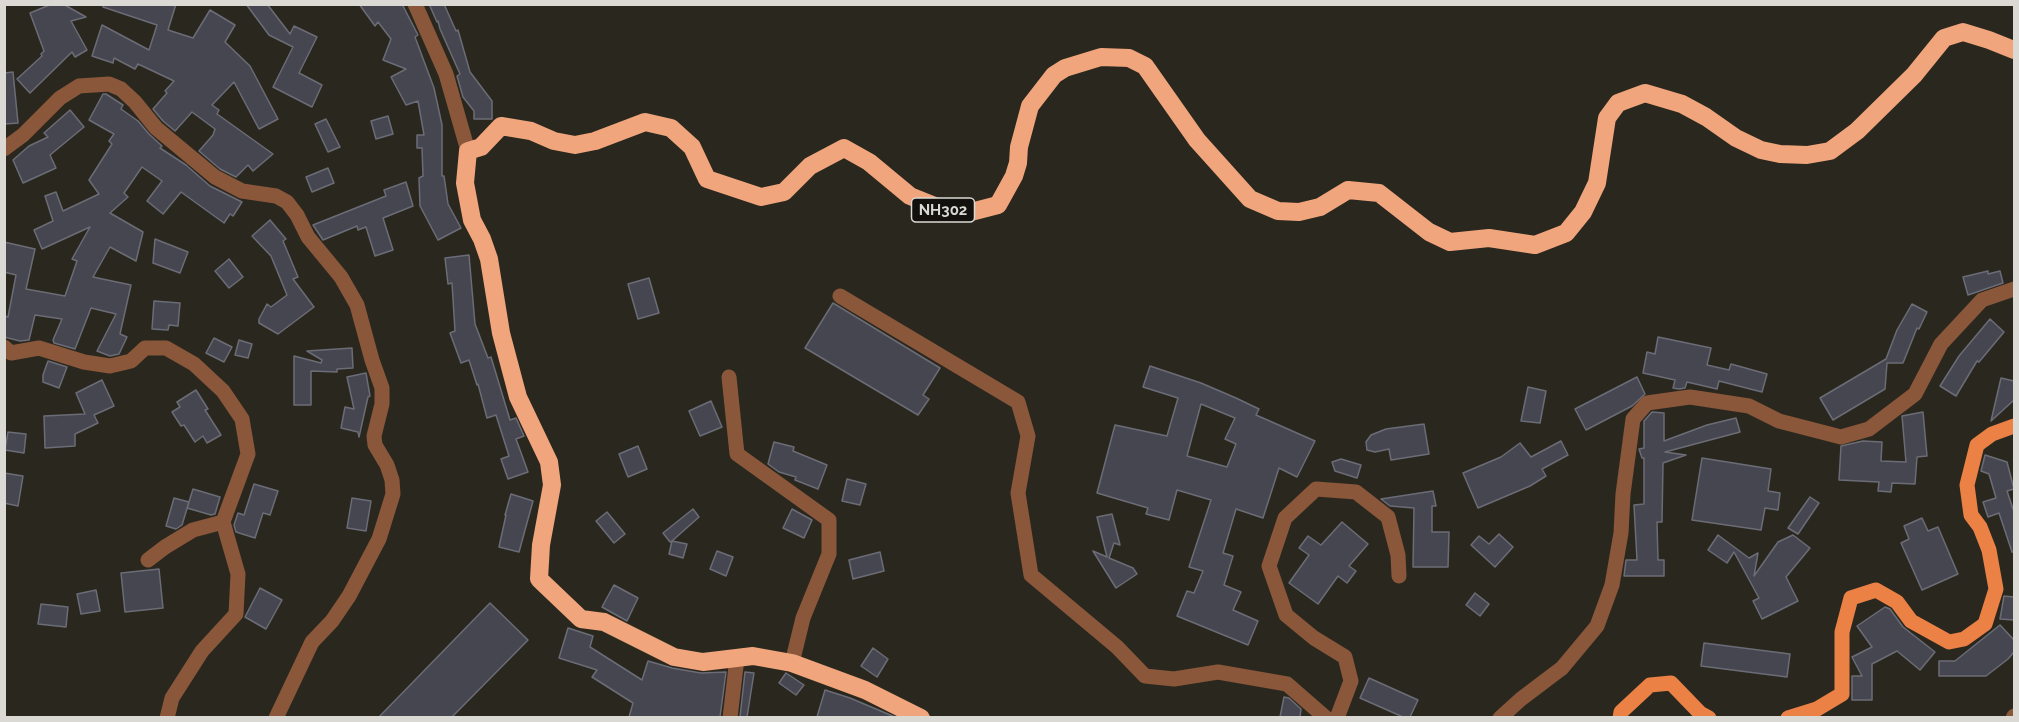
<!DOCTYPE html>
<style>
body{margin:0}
#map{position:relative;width:2019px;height:722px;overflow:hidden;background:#2a281e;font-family:Raleway,sans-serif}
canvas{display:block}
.frame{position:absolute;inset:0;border:6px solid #dad9d3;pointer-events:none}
</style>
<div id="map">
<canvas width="2019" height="722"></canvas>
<div class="frame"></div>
</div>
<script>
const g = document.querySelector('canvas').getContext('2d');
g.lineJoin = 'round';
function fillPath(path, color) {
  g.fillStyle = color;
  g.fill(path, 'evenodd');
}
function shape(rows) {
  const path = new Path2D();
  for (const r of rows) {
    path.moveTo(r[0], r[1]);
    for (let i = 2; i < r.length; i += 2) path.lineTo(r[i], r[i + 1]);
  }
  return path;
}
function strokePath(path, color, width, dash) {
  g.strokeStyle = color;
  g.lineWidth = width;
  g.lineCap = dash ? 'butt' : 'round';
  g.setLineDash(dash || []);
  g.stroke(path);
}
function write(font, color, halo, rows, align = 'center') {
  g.font = font + ' Raleway,sans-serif';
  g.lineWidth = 4.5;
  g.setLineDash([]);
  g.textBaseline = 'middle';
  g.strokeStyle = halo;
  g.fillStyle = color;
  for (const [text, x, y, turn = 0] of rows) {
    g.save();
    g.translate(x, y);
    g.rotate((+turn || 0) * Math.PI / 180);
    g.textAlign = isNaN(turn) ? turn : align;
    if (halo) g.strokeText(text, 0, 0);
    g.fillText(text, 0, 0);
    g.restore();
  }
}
const building = shape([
 [52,4,63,4,86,17,71,21,87,50,75,57,72,52,30,93,17,79,42,56,41,54,44,51,30,13,52,4],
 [103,4,176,4,168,30,193,38,210,10,235,25,225,42,250,66,278,119,259,129,234,82,212,105,219,110,217,114,273,154,253,171,248,165,236,177,220,169,199,151,213,135,215,129,192,112,175,131,163,121,153,109,167,93,165,91,174,81,138,64,135,69,114,58,113,63,92,56,102,25,149,50,157,25,103,7,103,4],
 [246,4,267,4,290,34,294,26,317,37,299,73,322,85,312,107,273,87,293,47,269,35,246,4],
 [359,4,402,4,418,35,415,37,434,88,442,125,442,176,444,176,448,204,461,228,438,240,420,206,419,178,423,176,422,148,417,148,417,135,424,135,418,101,406,105,391,77,406,69,383,60,391,39,378,22,375,26,359,4],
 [429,4,444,4,456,31,458,30,470,72,492,101,492,119,474,119,474,111,463,97,457,76,460,74,440,29,438,21,437,22,429,4],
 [13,72,18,123,4,124,4,73,13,72],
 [103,94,106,94,123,105,121,109,138,121,149,134,162,146,160,148,186,165,210,186,242,202,233,216,230,214,224,223,181,192,163,214,147,201,162,181,142,167,124,193,128,197,110,213,143,232,136,261,110,247,93,277,131,285,120,334,127,337,119,354,110,356,97,351,116,314,91,308,75,349,54,343,53,340,62,319,35,315,29,340,20,341,4,337,4,316,8,317,16,275,4,272,4,242,35,249,26,289,65,296,77,261,72,259,90,227,42,249,34,230,53,221,45,196,56,192,63,211,99,194,89,180,112,144,109,141,114,134,89,120,103,94],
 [70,110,84,127,50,155,56,168,23,183,13,160,29,146,48,137,44,133,70,110],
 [388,116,393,134,376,139,371,121,388,116],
 [326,119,340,147,328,152,315,124,326,119],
 [328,168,334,183,312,192,306,177,328,168],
 [406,182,413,206,383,218,393,250,375,256,366,227,358,230,357,226,323,240,313,225,386,196,384,190,406,182],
 [270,220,286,239,283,241,298,277,293,279,314,307,278,334,259,323,259,319,267,304,271,307,287,295,271,256,252,236,270,220],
 [155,239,188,252,180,273,153,263,155,239],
 [469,255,475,324,488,358,491,357,510,420,516,418,524,436,516,439,528,472,508,479,501,459,509,456,496,415,487,418,478,384,477,385,469,360,461,363,450,333,455,331,452,283,448,284,445,258,469,255],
 [229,259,243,277,229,288,215,271,229,259],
 [1988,271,1988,274,2000,271,2003,283,1968,295,1963,277,1988,271],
 [649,278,659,313,638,319,628,284,649,278],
 [154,301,180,303,178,326,169,325,168,330,152,329,154,301],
 [833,303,940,368,923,395,929,399,918,415,805,348,833,303],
 [1912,304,1927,312,1919,329,1917,328,1903,363,1887,363,1885,389,1833,420,1820,398,1886,359,1897,330,1912,304],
 [1990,319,2004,332,1979,362,1977,361,1956,396,1940,386,1959,356,1990,319],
 [1658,337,1711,348,1707,365,1729,370,1731,364,1767,374,1762,392,1719,381,1717,389,1687,382,1685,388,1679,389,1673,388,1675,380,1643,373,1647,352,1655,354,1658,337],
 [214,338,232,347,224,362,206,353,214,338],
 [239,340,252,344,248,358,235,355,239,340],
 [352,348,353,368,337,369,337,372,311,371,311,405,294,405,294,356,321,363,322,360,307,351,352,348],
 [48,361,67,367,59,388,43,382,43,375,48,361],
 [1150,366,1201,383,1236,398,1259,409,1256,415,1315,441,1297,477,1279,468,1263,518,1236,509,1223,553,1233,556,1224,585,1241,592,1233,610,1258,621,1248,645,1177,616,1187,591,1194,593,1203,571,1189,567,1211,500,1177,490,1169,520,1146,514,1148,508,1097,493,1115,425,1167,436,1178,398,1143,387,1150,366],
 [1201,404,1235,418,1225,439,1236,444,1227,467,1187,456,1201,404],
 [366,373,370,396,368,397,359,437,358,432,341,428,345,407,354,409,347,377,366,373],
 [1637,377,1645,394,1632,406,1586,430,1575,409,1637,377],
 [2001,378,2014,381,2014,400,1991,421,2001,378],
 [102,380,114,406,94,415,98,423,75,434,75,446,45,448,44,416,85,414,76,393,102,380],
 [1528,387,1546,391,1540,423,1521,421,1528,387],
 [196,390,208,409,205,410,221,435,207,443,203,436,195,442,184,425,181,426,172,412,180,407,177,402,196,390],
 [711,401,722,427,700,436,689,411,711,401],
 [1652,412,1664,413,1664,441,1707,425,1736,418,1740,432,1665,452,1686,455,1663,463,1662,522,1657,522,1658,560,1664,560,1664,576,1624,576,1626,560,1637,560,1634,505,1644,504,1644,458,1642,458,1639,449,1644,448,1644,421,1652,412],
 [1923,412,1927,456,1917,457,1915,484,1892,483,1891,492,1878,491,1879,482,1839,480,1841,446,1863,441,1882,442,1881,461,1906,462,1902,416,1923,412],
 [1424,424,1429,454,1391,460,1389,449,1375,452,1367,450,1366,442,1371,435,1386,429,1424,424],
 [8,432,26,434,24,453,5,450,8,432],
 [1561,441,1568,455,1542,469,1546,476,1530,486,1478,508,1463,473,1501,457,1520,443,1531,457,1561,441],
 [774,442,794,447,793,451,827,465,818,489,795,480,796,477,779,472,768,464,774,442],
 [638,446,647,469,628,477,619,454,638,446],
 [1985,455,2007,462,2014,489,2007,491,2014,512,2014,552,2012,552,1999,513,1988,517,1983,502,1996,498,1989,474,1981,471,1985,455],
 [1702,458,1771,469,1768,491,1780,493,1778,510,1765,508,1761,530,1692,520,1702,458],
 [1341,459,1361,465,1357,478,1335,471,1332,462,1341,459],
 [4,473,23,476,18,506,4,503,4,473],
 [847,479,866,484,860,505,842,501,847,479],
 [254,484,278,491,270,515,263,513,255,538,236,532,234,525,238,513,244,515,254,484],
 [193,489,220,497,215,514,211,515,187,508,193,489],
 [1433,491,1436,506,1432,506,1432,532,1449,532,1448,567,1413,567,1414,508,1390,506,1381,499,1433,491],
 [511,494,533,501,519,552,499,547,506,515,505,515,511,494],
 [1810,497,1819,503,1798,534,1788,528,1810,497],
 [174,498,189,502,182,525,176,529,166,526,174,498],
 [352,498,371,501,366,531,347,528,352,498],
 [693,509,699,517,672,541,687,544,683,558,669,554,672,541,670,542,663,533,693,509],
 [792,509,812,520,804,538,783,528,792,509],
 [607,512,625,534,614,543,596,521,607,512],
 [1112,514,1120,545,1114,543,1109,558,1133,568,1137,574,1116,588,1093,551,1107,557,1097,517,1112,514],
 [1922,518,1928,531,1938,527,1958,574,1922,590,1901,543,1909,539,1904,526,1922,518],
 [1342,522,1368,544,1349,566,1356,571,1347,583,1338,576,1318,604,1289,583,1309,555,1299,548,1308,536,1321,545,1342,522],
 [1499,534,1513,547,1495,567,1471,545,1479,536,1489,544,1499,534],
 [1718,535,1749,558,1758,553,1754,576,1778,542,1793,535,1810,548,1786,577,1798,601,1762,619,1753,601,1759,598,1734,552,1727,563,1708,550,1718,535],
 [717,551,733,557,726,576,710,569,717,551],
 [880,552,884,571,853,579,849,560,880,552],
 [159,569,163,608,125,612,121,573,159,569],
 [614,585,638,598,627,621,602,607,614,585],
 [260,588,282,600,266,629,245,617,260,588],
 [96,590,100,611,81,614,77,594,96,590],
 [1475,593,1489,604,1480,616,1466,605,1475,593],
 [2004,596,2014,597,2014,620,2000,619,2004,596],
 [490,603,528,640,452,717,379,717,490,603],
 [41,604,68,607,66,627,38,624,41,604],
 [1885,607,1890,609,1903,627,1935,652,1920,670,1897,651,1872,664,1872,700,1852,700,1852,676,1862,676,1852,657,1872,647,1857,626,1885,607],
 [2000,625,2014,640,2014,652,2008,659,1986,676,1939,676,1939,661,1955,661,2000,625],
 [568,628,593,636,590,647,642,680,648,661,672,668,701,673,726,672,720,717,629,717,633,703,592,677,597,670,559,658,568,628],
 [1704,643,1790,654,1787,677,1701,666,1704,643],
 [873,648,888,659,877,677,861,666,873,648],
 [745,672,754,673,747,717,740,717,745,672],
 [786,673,804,685,796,695,779,683,786,673],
 [1369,678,1418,700,1410,717,1403,717,1360,698,1369,678],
 [825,690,850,698,895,717,817,717,825,690],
 [1284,697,1289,698,1301,709,1300,717,1280,717,1284,697]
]);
const minor = shape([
 [415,4,446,74,468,151],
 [4,149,23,135,60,98,79,86,109,84,121,89,135,102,156,128,215,177,242,191,276,196,287,202,297,215,308,237,341,277,357,305,372,360,382,388,382,404,374,436,375,445,387,465,392,480,393,494,379,539,349,596,332,621,312,642,276,718],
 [840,296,1018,402,1028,436,1018,493,1031,575,1117,647,1145,676,1174,679,1218,672,1287,684,1326,718],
 [4,347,11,353,39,348,84,362,110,366,131,361,145,348,166,348,194,364,223,391,242,419,248,454,223,522],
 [729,377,737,454,829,520,829,554,803,618,792,663],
 [148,560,165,547,193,530,223,522,238,574,236,614,202,651,172,698,167,718],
 [730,718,737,658],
 [1337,718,1351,681,1345,657,1314,638,1286,615,1269,566,1285,518,1316,489,1356,492,1388,517,1398,555,1399,576],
 [1500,718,1521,699,1562,668,1597,626,1612,585,1621,533,1623,494,1633,419,1647,403,1690,397,1749,406,1779,421,1841,437,1869,429,1915,394,1941,344,1982,300,2014,289],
 [2013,718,2014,716]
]);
const major = shape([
 [1620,718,1621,712,1650,685,1671,683,1700,713,1709,718],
 [1788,718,1817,709,1842,694,1842,632,1851,598,1876,590,1897,602,1911,621,1949,642,1964,639,1985,624,1996,589,1989,550,1980,527,1971,515,1967,485,1977,445,1992,434,2014,426]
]);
const highway = shape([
 [921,718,865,690,792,663,753,656,703,662,674,657,604,622,581,619,539,579,541,545,552,485,549,462,518,397,501,333,489,259,482,239,472,220,465,183,468,151,481,147,501,126,531,131,554,141,575,145,595,141,645,122,671,128,692,147,707,179,761,197,784,192,810,166,844,148,869,162,910,196,945,210,967,213,998,205,1014,176,1018,163,1019,147,1030,106,1054,75,1065,68,1101,57,1129,58,1145,66,1197,140,1250,199,1278,211,1299,212,1320,207,1348,190,1379,193,1429,232,1450,242,1489,238,1535,245,1566,233,1583,212,1597,183,1607,118,1618,103,1645,93,1682,104,1706,117,1736,138,1761,150,1780,154,1807,155,1830,151,1857,131,1914,75,1944,38,1963,32,1989,40,2014,50]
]);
const shields = [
 [943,210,63]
];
const shieldNames = [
 ["NH302",943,210]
];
fillPath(building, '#464650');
strokePath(building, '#6c6c77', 1.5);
strokePath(minor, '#8a573b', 15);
strokePath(major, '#eb8145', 15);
strokePath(highway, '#f1a57d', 18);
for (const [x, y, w] of shields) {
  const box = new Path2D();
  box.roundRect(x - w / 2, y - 12, w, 24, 4.5);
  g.fillStyle = '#12110d';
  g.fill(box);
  strokePath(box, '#dad9d3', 1.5);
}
write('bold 15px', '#dad9d3', null, shieldNames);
</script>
